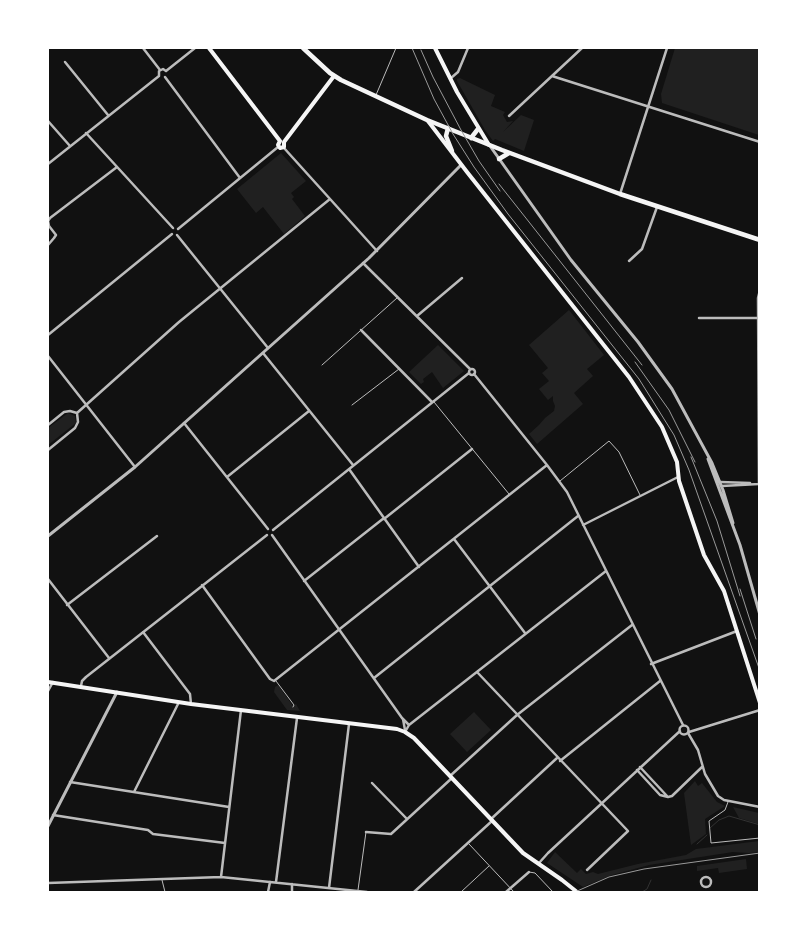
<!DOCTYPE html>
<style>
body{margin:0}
#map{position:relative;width:807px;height:940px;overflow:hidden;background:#111;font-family:Barlow,sans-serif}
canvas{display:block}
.frame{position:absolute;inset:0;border:49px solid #fff;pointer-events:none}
</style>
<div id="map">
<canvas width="807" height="940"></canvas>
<div class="frame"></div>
</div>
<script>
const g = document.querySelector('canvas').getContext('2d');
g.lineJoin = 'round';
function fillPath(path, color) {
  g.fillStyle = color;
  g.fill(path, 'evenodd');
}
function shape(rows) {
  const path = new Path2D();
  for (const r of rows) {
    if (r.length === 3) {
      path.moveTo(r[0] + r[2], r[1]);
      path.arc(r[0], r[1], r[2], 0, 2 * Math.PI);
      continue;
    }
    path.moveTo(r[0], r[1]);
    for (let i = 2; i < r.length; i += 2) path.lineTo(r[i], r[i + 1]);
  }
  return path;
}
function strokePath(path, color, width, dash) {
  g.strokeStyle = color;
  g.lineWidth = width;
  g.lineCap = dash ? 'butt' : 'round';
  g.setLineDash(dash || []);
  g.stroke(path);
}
const green = shape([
 [675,48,759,48,759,135,662,103,661,94],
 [460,78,495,95,491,106,505,112,503,115,507,122,513,121,503,132,521,115,534,120,524,151,495,139,493,141,485,130,457,81,457,79],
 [281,153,306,181,291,193,294,197,292,199,305,216,284,234,263,207,256,213,237,189],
 [569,310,604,355,587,369,593,376,574,393,583,404,537,444,529,434,539,425,545,418,554,411,555,406,553,401,553,396,548,400,539,389,549,381,542,373,548,368,529,345],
 [438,345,464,371,443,388,432,372,423,379,424,382,421,384,409,372],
 [68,413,75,416,76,423,48,445,48,428],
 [278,685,293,706,296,704,300,711,287,710,274,692,275,687],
 [474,712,491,730,467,752,450,734],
 [695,781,698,786,702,783,717,802,725,806,705,819,706,834,691,845,684,793],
 [733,807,759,813,759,824,739,818],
 [759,841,759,852,749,853,733,852,649,865,612,875,583,887,547,863,555,852,577,873,581,869,586,874,593,872,598,874,638,864,686,855,696,849],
 [746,859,747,869,719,873,718,868,697,871,697,866]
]);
const stream = shape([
 [710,828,719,820,729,816,760,825],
 [697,844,707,835],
 [642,892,647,889,651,880]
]);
const service = shape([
 [376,95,396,48],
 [322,365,397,298],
 [434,402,509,494],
 [352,405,399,369],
 [560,481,609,441,619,452,640,495],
 [276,681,294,705,293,707],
 [728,802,725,810,709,821,711,843,760,838],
 [469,844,514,892],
 [529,872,535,873,553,892],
 [162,880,165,892],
 [358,890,366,832],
 [461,892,489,866]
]);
const minor = shape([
 [143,48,160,70],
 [65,62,108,115],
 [166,71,195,48],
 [159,76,159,71,163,69,166,71],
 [552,76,760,142],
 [165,77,240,178],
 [451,78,458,72,468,48],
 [509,116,582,48],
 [48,121,70,146],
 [86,133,173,228],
 [284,148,377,251],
 [48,164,159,76],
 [620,194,667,48],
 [178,229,278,147],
 [177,235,268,348],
 [48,245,54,238,56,235,49,226,48,221,50,218,117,167],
 [629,261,642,249,657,207],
 [363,263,470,369],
 [417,316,462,278],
 [699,318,759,318],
 [361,330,432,402],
 [48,335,172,234],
 [263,353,353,465],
 [48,356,135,467],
 [472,372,3],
 [474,374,547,465,567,492,683,725],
 [77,413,179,322,330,199],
 [184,423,268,529],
 [48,425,64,412,70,411,77,413],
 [48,450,75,428,78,422,77,413],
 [349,469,419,567],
 [227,477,309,411],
 [720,482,750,483],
 [759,484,758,298,760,290],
 [722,486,759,484],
 [384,519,472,449],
 [583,525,678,477],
 [273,530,469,373],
 [272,535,402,718,408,724],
 [454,539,525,633],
 [48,579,109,658],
 [304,581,384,518],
 [202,585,270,679,274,681,547,465],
 [67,605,157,536],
 [143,632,190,694,191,704],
 [651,664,737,631],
 [477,672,628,831,587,870],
 [374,678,578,516],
 [81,686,82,681,86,677,267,535],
 [48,691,53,682],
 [403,719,405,730],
 [684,730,4.5],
 [405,732,409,725,606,571],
 [689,732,760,710],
 [688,733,698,750,705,774,718,796,724,800,760,807],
 [560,761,660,681],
 [640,767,667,796],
 [637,770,660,795,668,797,672,796,702,767],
 [450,776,517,715,632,625],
 [70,782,229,807],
 [372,783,407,819],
 [134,792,179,702],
 [53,815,148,830,153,834,225,843],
 [491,819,557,758],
 [366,832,391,834,452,778],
 [539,863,548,853,680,731],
 [221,877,241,710],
 [706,882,5],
 [276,882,297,718],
 [48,883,221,877,367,892],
 [329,888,349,724],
 [268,892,270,882],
 [292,892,292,884],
 [414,892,492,821],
 [506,892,529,872]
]);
const tertiary = shape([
 [490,146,571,260,638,342,672,389,712,463,723,490,733,523],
 [708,459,740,545,760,615],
 [48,536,135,467,369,258,461,165],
 [48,826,117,692]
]);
const secondary = shape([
 [209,48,280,141],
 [435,48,457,92,489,145],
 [428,121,467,172,629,377,662,427,677,462,679,481,704,555,724,591,760,703],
 [280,141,278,145,280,148,284,147,284,142],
 [284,142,334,76]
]);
const primary = shape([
 [48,682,191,704,397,729,405,732,414,738,523,853,562,880,577,892]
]);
const trunk = shape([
 [303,48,330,73,341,80,427,120,502,150,620,194,760,240],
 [448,128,446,136,452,151],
 [471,138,478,129],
 [499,159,509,153]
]);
const tram = shape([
 [575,892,609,877,644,869,760,853]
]);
const rail = shape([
 [412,48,434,99,453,134,474,167,508,214,639,379,674,435,689,470,760,671],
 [421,50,433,77,461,130,479,161,500,191],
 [499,184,642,365],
 [635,362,669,410,695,462],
 [691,457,717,521,740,596],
 [740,589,756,639]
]);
fillPath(green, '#202020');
strokePath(stream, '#333', 1);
strokePath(service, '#bcbcbc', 1);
strokePath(minor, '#bcbcbc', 2.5);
strokePath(tertiary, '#bcbcbc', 3);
strokePath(secondary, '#f5f5f5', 4);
strokePath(primary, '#f5f5f5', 4);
strokePath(trunk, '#f5f5f5', 4.5);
strokePath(tram, '#9a9a9a', 1);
strokePath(rail, '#9a9a9a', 1);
</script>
